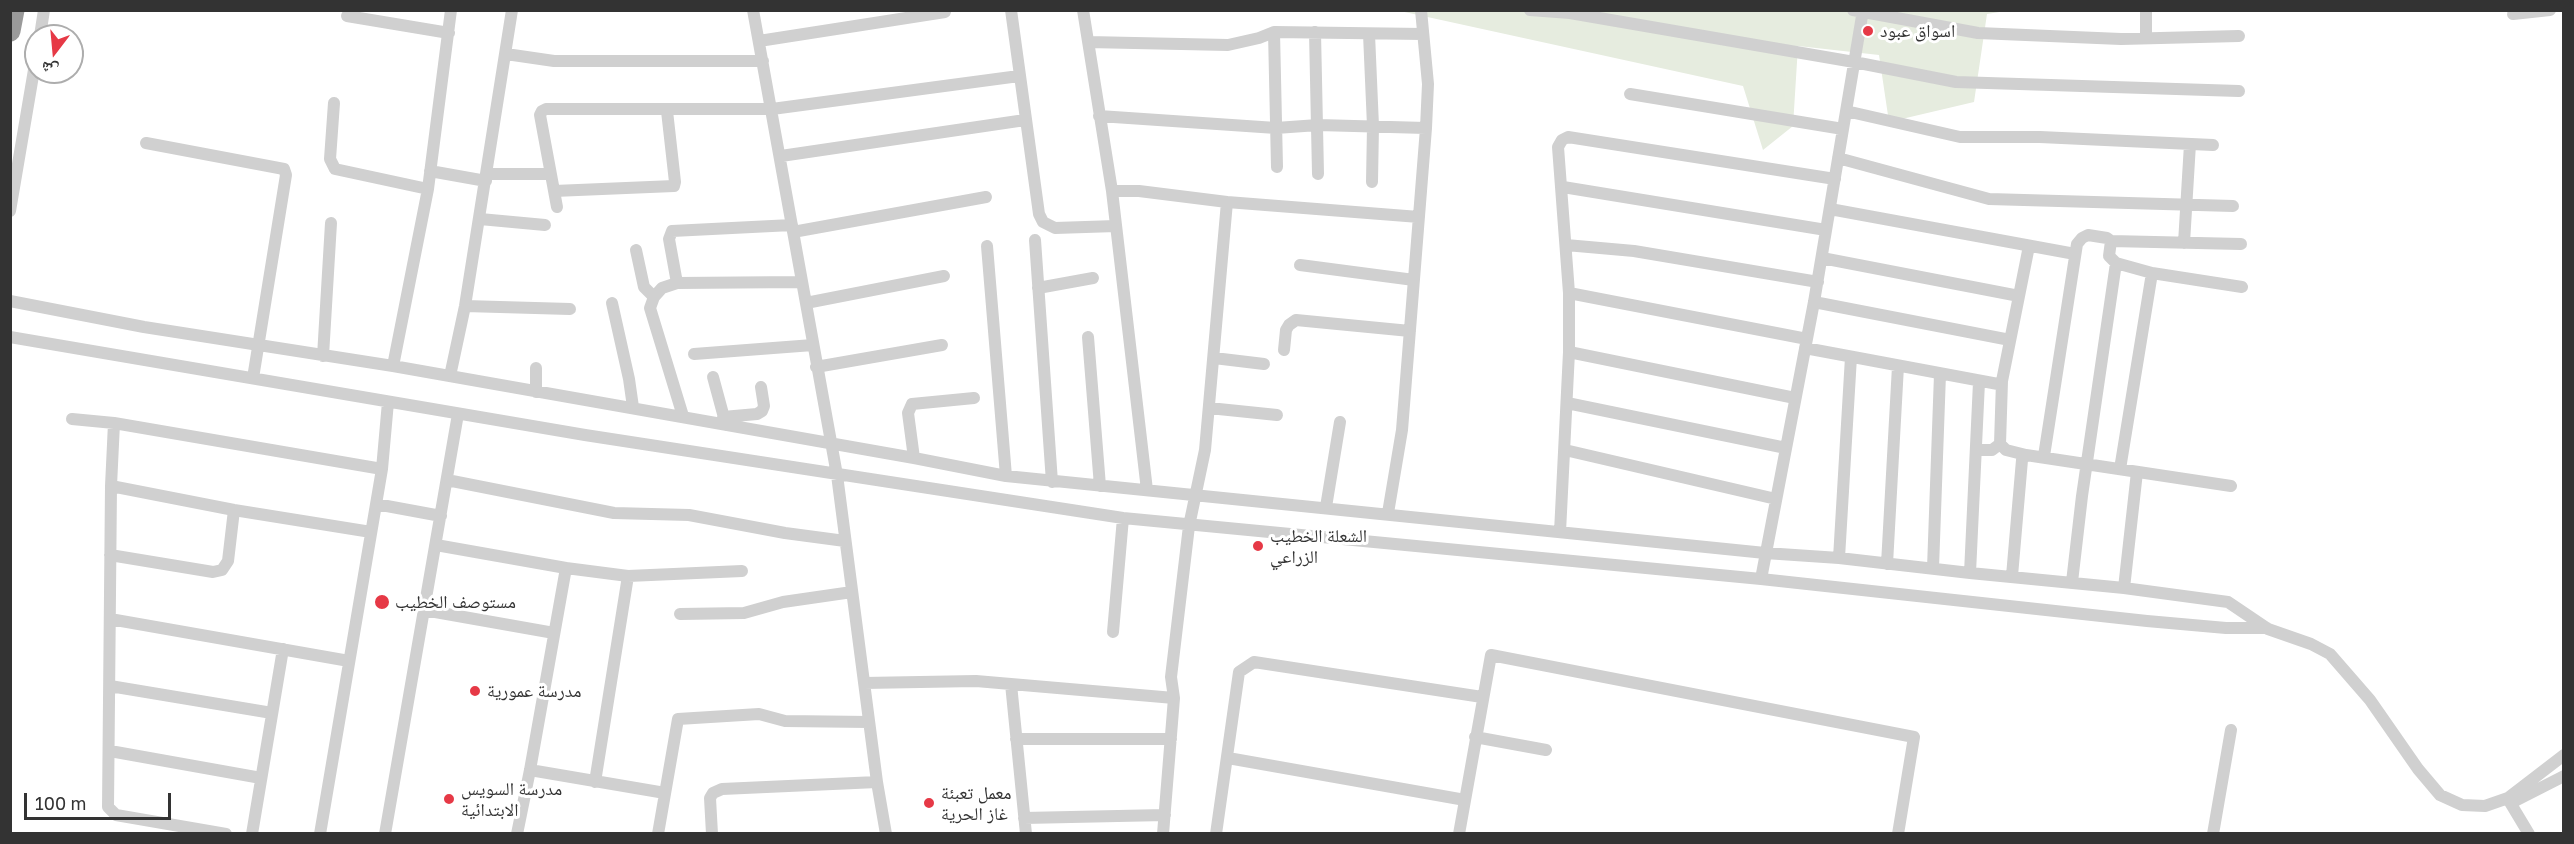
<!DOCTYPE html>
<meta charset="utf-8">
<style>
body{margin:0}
#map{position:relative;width:2574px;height:844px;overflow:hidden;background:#fff;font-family:"Golos Text","Noto Naskh Arabic",sans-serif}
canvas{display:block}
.frame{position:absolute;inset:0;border:12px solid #333;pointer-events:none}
.north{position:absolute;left:24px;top:24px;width:60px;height:60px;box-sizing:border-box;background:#fff;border:2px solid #adadad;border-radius:50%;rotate:196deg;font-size:16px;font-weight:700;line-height:24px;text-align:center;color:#333}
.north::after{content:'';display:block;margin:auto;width:21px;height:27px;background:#e63946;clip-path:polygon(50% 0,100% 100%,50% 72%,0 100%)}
.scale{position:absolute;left:24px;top:793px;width:147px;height:27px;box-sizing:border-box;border:3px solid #333;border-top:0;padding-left:8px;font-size:18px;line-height:21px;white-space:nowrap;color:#333;-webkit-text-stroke:4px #fff;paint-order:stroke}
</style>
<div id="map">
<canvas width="2574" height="844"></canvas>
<div class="frame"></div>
<div class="north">ش</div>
<div class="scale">100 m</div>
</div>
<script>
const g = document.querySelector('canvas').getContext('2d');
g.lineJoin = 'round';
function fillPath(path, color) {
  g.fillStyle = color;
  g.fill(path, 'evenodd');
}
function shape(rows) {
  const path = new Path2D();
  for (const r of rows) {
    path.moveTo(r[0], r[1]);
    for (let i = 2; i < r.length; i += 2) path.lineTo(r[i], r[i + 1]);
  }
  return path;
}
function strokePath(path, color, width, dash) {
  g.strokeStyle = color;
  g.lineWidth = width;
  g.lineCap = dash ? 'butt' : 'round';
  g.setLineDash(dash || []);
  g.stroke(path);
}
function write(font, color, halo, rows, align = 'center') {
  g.font = font + ' "Golos Text","Noto Naskh Arabic",sans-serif';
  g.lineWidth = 6;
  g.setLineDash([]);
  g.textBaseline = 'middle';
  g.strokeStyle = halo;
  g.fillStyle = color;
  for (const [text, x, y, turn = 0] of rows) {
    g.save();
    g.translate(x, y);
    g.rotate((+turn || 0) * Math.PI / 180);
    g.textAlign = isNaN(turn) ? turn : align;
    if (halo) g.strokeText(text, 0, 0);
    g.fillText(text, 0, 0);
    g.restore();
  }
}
const green = shape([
 [1400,11,2006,11,1987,14,1974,102,1889,122,1879,55,1798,46,1793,126,1763,150,1743,86]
]);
const minor = shape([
 [753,10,837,475,877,782,886,834],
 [1011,10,1039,214,1043,222,1055,228,1116,226],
 [1083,10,1112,191,1147,490],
 [1530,10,1570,13,1854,62,1956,82,2239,91],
 [1853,10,1978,33,2121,39,2239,36],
 [2146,10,2146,38],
 [2513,14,2550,10],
 [347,16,449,33],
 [1274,32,1277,167],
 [1315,32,1318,174],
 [1369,34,1373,126,1372,182],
 [40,36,44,10],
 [759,41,945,12],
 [1088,42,1228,45,1259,38,1274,32,1423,34],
 [506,54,554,61,763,61],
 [1630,94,1843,129],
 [334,103,330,159,335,169,428,189],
 [1846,111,1960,137,2040,137,2213,145],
 [1099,116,1276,128,1318,125,1426,128],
 [146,143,284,169,286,175,253,378],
 [781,156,1025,120],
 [1838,158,1989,199,2233,206],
 [430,171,486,181],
 [487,174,551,174],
 [1563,187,1826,230],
 [554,191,674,186,675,182,667,111],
 [1112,191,1139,191,1227,202,1205,450,1189,526,1171,677,1174,698,1163,834],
 [1227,202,1419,217],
 [557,207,540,115,542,111,546,109,772,109,1019,76],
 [1830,209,2075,254],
 [10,211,36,58],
 [480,219,545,225],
 [793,232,986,197],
 [1035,240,1052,482],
 [2111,241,2241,244],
 [2184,243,2190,144],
 [1566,245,1634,251,1818,282],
 [987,246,1006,476],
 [636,250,644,287,654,297],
 [1822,258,2019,296],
 [1300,265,1414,280],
 [677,283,669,239,672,231,792,225],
 [1038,288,1093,278],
 [1569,293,1807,339],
 [10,301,144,327,393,366,914,458,1006,476,1765,553,1839,558,1970,573,2124,588,2228,602,2268,629,2311,644,2330,654,2370,700,2418,769,2440,795,2462,805,2485,806,2508,798,2564,755],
 [1814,302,2010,340],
 [612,303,629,379,633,407],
 [806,303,944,276],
 [465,306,570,309],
 [10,337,585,435,1123,518,1761,579,2147,621,2226,628,2267,628],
 [1088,337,1100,486],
 [1805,348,1998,384,2002,381,2029,246],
 [1284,350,1286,330,1289,325,1296,320,1410,331],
 [1569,352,1795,398],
 [694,354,813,345],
 [323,356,331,223],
 [1214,358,1264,364],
 [393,366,428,189,451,10],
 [816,367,942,345],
 [450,376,465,306,512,10],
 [713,377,726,425],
 [2002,381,2000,444,2006,450,2026,455],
 [536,392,536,368],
 [1567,403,1786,448],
 [1209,408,1277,415],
 [683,416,650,308,654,297,662,288,677,283,801,282],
 [723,417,757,414,762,411,764,406,761,387],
 [72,419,114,423,382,469],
 [114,423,111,486,108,807,116,815,226,834],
 [1565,450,1776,499],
 [1976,450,1992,450,2000,444],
 [2044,456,2077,244,2082,238,2088,235,2107,238,2111,241,2109,256,2116,263,2152,273,2242,287],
 [914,458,908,413,912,404,974,398],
 [2120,469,2152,273],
 [447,480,614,513,689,515,785,533,845,541],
 [111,486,234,510,371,532],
 [376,504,441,516],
 [1326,507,1340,422],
 [1388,513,1402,430,1426,128,1428,84,1421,10],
 [1560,532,1569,352,1569,293,1558,147,1562,140,1568,137,1835,179],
 [436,545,566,568,628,576,742,571],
 [110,555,213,572,222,570,228,561,234,510],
 [1839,558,1851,357],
 [1887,564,1898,366],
 [1933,568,1940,374],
 [1970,573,1979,382],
 [2012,576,2022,460,2026,455,2231,486],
 [1761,579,1814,302,1863,10],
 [2072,582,2082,496,2116,263],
 [2124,588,2137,472],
 [424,610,554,633],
 [680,614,744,613,783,602,852,592],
 [110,619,349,661],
 [1113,632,1123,518],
 [864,683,976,681,1174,698],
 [1011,684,1026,834],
 [110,686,272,713],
 [1475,737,1546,750],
 [1016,739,1171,739],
 [110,751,261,778],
 [1228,758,1465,800],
 [530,770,665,793],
 [595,782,628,576],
 [2508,799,2529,834],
 [2511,803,2564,776],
 [1024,818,1165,815],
 [252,834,283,649],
 [320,834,382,469,388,402],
 [385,834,458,414],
 [517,834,530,770,566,568],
 [658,834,678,719,759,714,785,721,869,722],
 [712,834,710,798,713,793,722,789,877,782],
 [1216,834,1239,672,1254,662,1482,697],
 [1459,834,1491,655,1914,737,1898,834],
 [2213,834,2231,730]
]);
const motorway = shape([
 [10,31,14,10]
]);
const markers = [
 [1868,31,6,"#e63946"],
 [1258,546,6,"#e63946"],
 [382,602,8,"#e63946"],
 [475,691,6,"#e63946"],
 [449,799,6,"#e63946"],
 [929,803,6,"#e63946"]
];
const poiNames = [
 ["اسواق عبود",1880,31],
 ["الشعلة الخطيب",1270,536],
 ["الزراعي",1270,557],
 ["مستوصف الخطيب",395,602],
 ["مدرسة عمورية",487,691],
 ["مدرسة السويس",461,789],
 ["الابتدائية",461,810],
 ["معمل تعبئة",941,793],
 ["غاز الحرية",941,814]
];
fillPath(green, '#e6ecdf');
strokePath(minor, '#d0d0d0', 12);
strokePath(motorway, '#9a9a9a', 21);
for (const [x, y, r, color] of markers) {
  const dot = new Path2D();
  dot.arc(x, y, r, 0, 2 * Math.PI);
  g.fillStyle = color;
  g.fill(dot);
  strokePath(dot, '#fff', 2);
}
write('18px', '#333', '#fff', poiNames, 'left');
</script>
